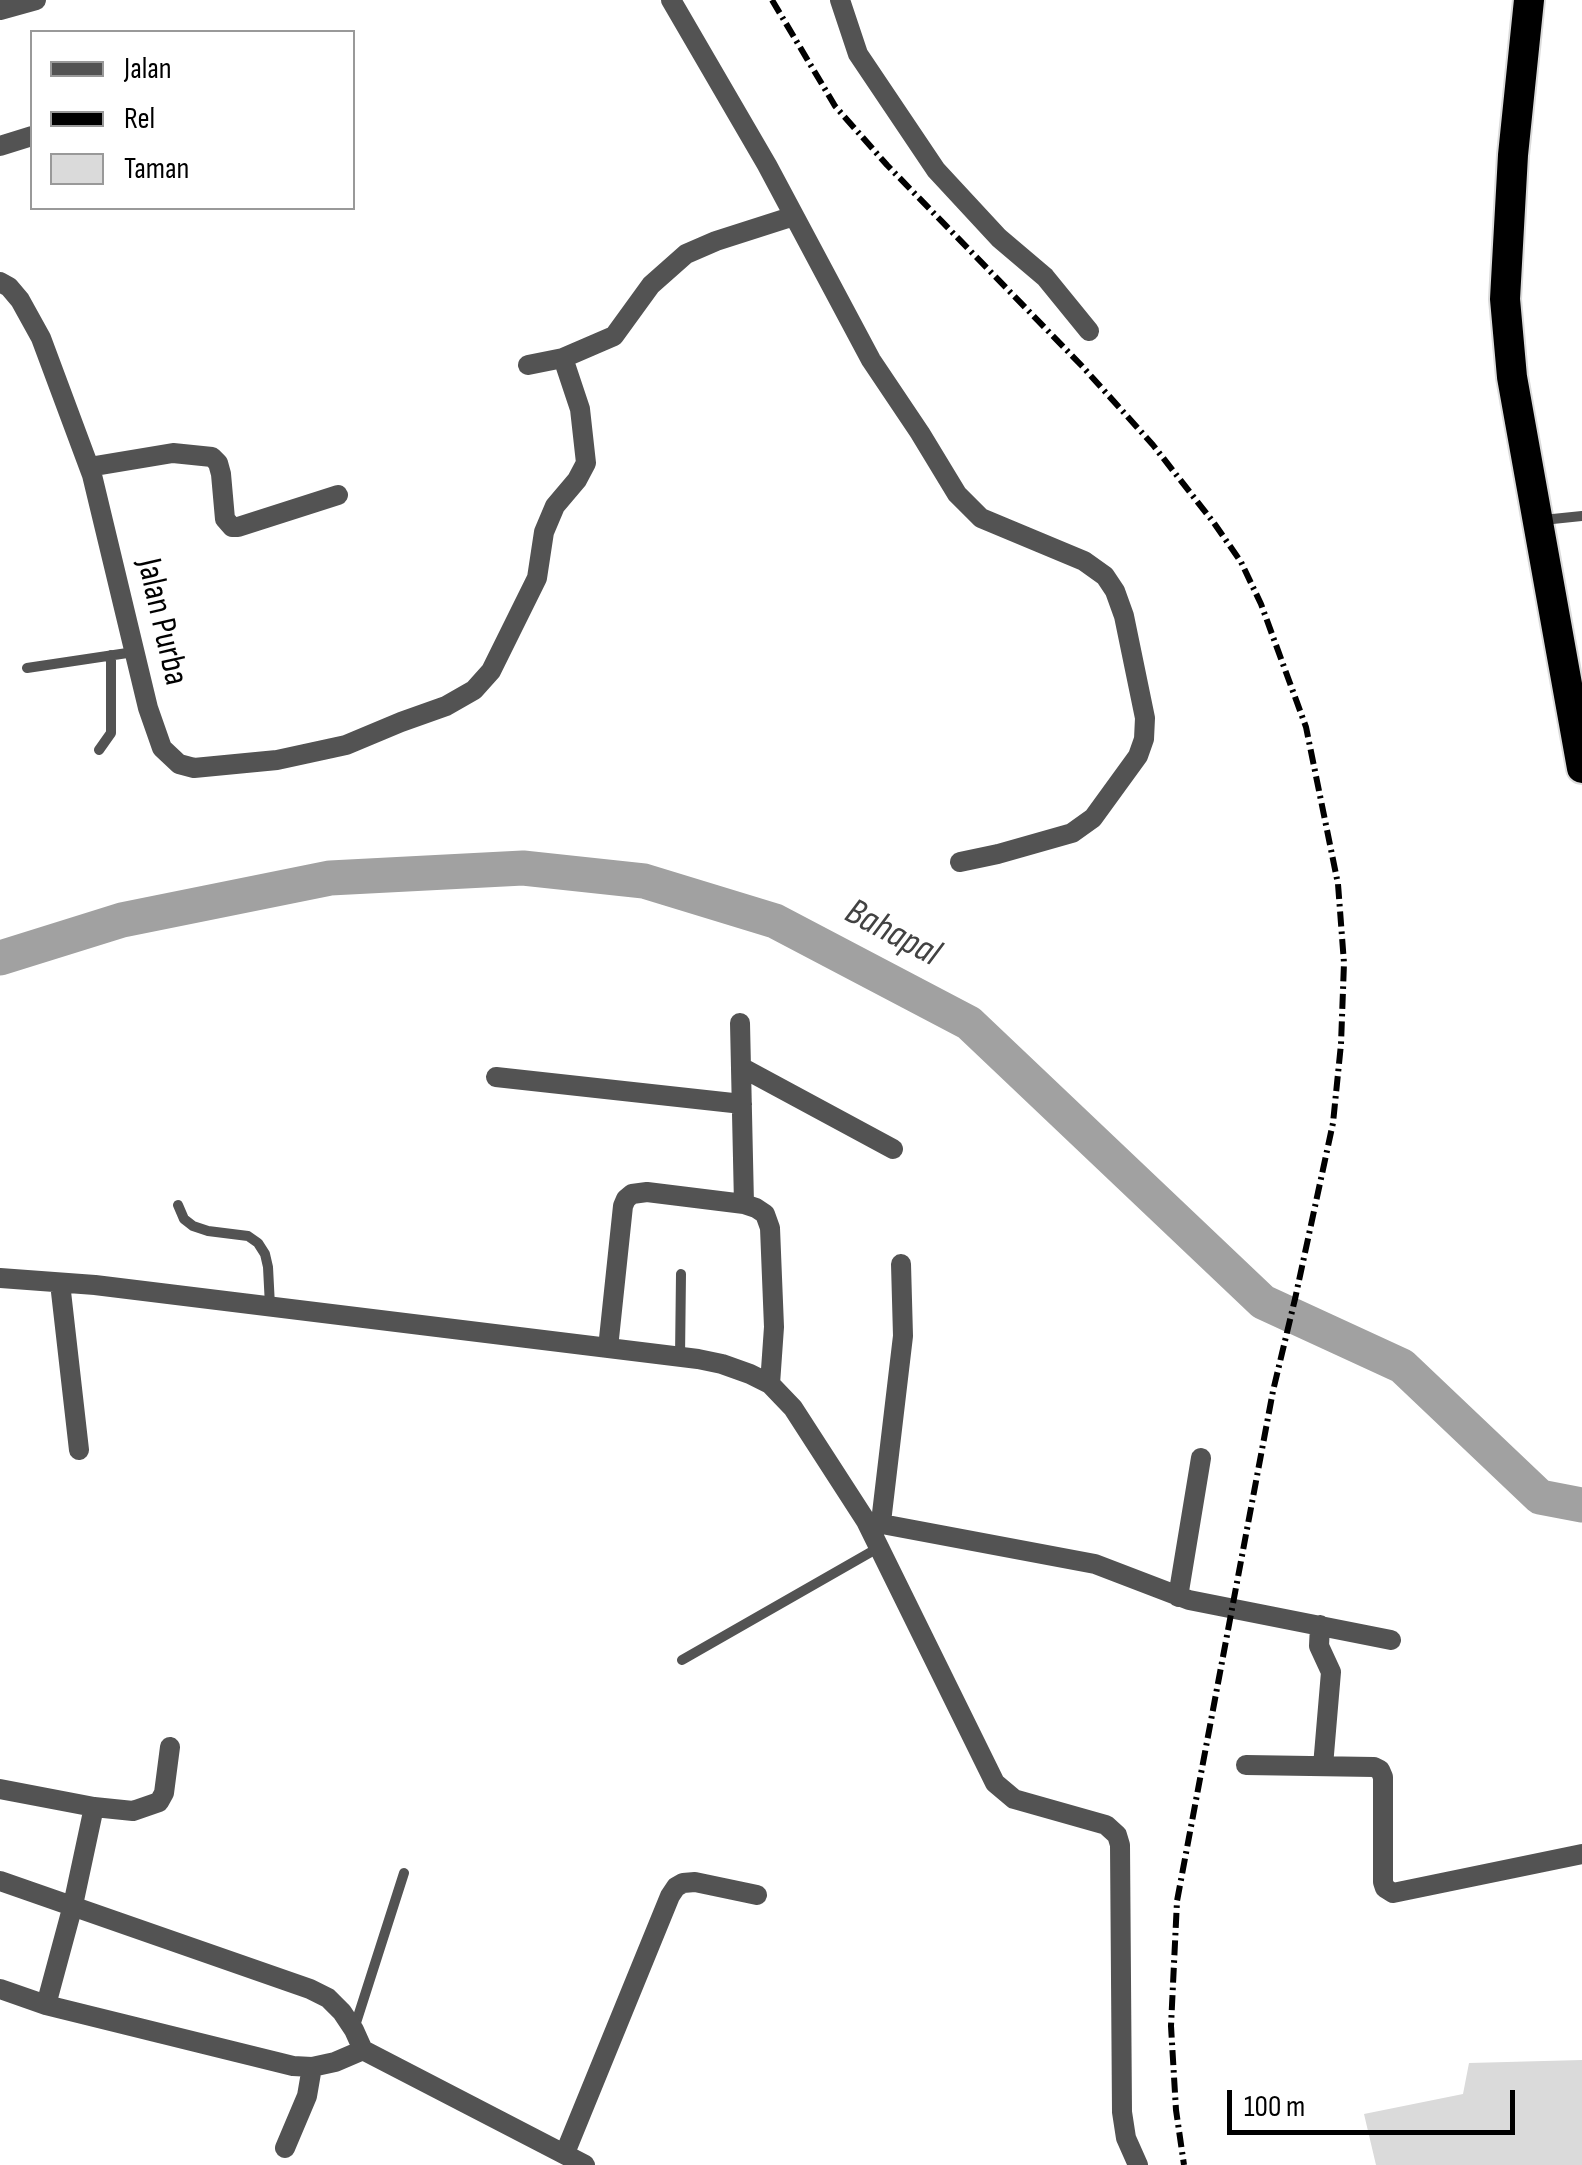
<!DOCTYPE html>
<style>
body{margin:0}
#map{position:relative;width:1582px;height:2165px;overflow:hidden;background:#fff;font-family:"Sofia Sans Condensed",sans-serif}
canvas{display:block}
.legend{position:absolute;left:30px;top:30px;width:325px;height:180px;box-sizing:border-box;background:#fff;border:2px solid #999;margin:0;padding:12px 18px;list-style:none;font-size:30px;color:#000}
.legend li{display:flex;align-items:center;gap:20px;height:50px}
.legend b{width:50px;border:2px solid #999}
.scale{position:absolute;left:1227px;top:2090px;width:288px;height:45px;box-sizing:border-box;border:5px solid #000;border-top:0;padding-left:12px;font-size:30px;line-height:35px;white-space:nowrap;color:#000;-webkit-text-stroke:8px #fff;paint-order:stroke}
</style>
<div id="map">
<canvas width="1582" height="2165"></canvas>
<ul class="legend">
<li><b style="height:12px;background:#535353"></b>Jalan</li>
<li><b style="height:12px;background:#000"></b>Rel</li>
<li><b style="height:28px;background:#dadada"></b>Taman</li>
</ul>
<div class="scale">100 m</div>
</div>
<script>
const g = document.querySelector('canvas').getContext('2d');
g.lineJoin = 'round';
function fillPath(path, color) {
  g.fillStyle = color;
  g.fill(path, 'evenodd');
}
function shape(rows) {
  const path = new Path2D();
  for (const r of rows) {
    path.moveTo(r[0], r[1]);
    for (let i = 2; i < r.length; i += 2) path.lineTo(r[i], r[i + 1]);
  }
  return path;
}
function strokePath(path, color, width, dash) {
  g.strokeStyle = color;
  g.lineWidth = width;
  g.lineCap = dash ? 'butt' : 'round';
  g.setLineDash(dash || []);
  g.stroke(path);
}
function write(font, color, halo, rows, align = 'center') {
  g.font = font + ' "Sofia Sans Condensed",sans-serif';
  g.lineWidth = 9;
  g.setLineDash([]);
  g.textBaseline = 'middle';
  g.strokeStyle = halo;
  g.fillStyle = color;
  for (const [text, x, y, turn = 0] of rows) {
    g.save();
    g.translate(x, y);
    g.rotate((+turn || 0) * Math.PI / 180);
    g.textAlign = isNaN(turn) ? turn : align;
    if (halo) g.strokeText(text, 0, 0);
    g.fillText(text, 0, 0);
    g.restore();
  }
}
const green = shape([
 [1582,2060,1582,2165,1376,2165,1364,2114,1463,2094,1469,2063]
]);
const river = shape([
 [0,958,122,920,330,878,523,868,644,881,775,921,969,1023,1263,1302,1402,1366,1540,1497,1582,1505]
]);
const lane = shape([
 [1543,520,1582,516],
 [27,668,134,652],
 [99,750,111,733,111,655],
 [178,1205,184,1219,193,1226,208,1231,248,1236,258,1243,265,1254,268,1267,270,1306],
 [680,1357,681,1274],
 [682,1660,878,1548],
 [354,2029,404,1873]
]);
const street = shape([
 [671,0,767,165,871,360,920,433,957,494,981,518,1084,561,1105,576,1115,591,1124,616,1145,718,1144,739,1138,756,1093,818,1072,833,998,854,960,862],
 [840,0,858,54,936,170,999,238,1045,277,1089,331],
 [0,10,36,0],
 [0,146,32,136],
 [0,282,9,287,20,300,41,338,92,475,148,708,162,748,179,764,194,768,277,760,346,745,401,722,446,706,474,690,491,671,537,578,544,532,555,506,577,480,586,463,580,409,563,358],
 [528,365,563,358,614,336,651,285,686,254,716,241,794,216],
 [89,467,173,453,212,457,218,463,221,474,225,519,232,527,238,527,338,495],
 [741,1067,893,1149],
 [496,1077,742,1104],
 [744,1204,756,1208,765,1214,770,1228,774,1327,770,1384],
 [0,1278,95,1285,698,1359,722,1364,750,1374,770,1384,793,1408,866,1521,995,1783,1014,1799,1106,1825,1117,1835,1120,1845,1122,2112,1126,2138,1138,2165],
 [60,1283,79,1450],
 [608,1348,623,1206,626,1199,632,1194,647,1192,744,1204,740,1023],
 [866,1521,1095,1564,1189,1600,1391,1640],
 [881,1522,903,1336,901,1264],
 [1178,1597,1201,1458],
 [1320,1625,1319,1646,1331,1672,1323,1766],
 [1246,1765,1374,1767,1380,1770,1383,1777,1383,1882,1385,1888,1393,1893,1582,1854],
 [0,1789,94,1807,133,1811,159,1802,164,1793,170,1747],
 [0,1881,310,1989,328,1998,342,2012,354,2030,363,2050,585,2165],
 [0,1989,46,2005,293,2066,312,2067,335,2062,363,2050],
 [46,2005,73,1905,94,1807],
 [285,2148,307,2096,312,2067],
 [565,2153,670,1896,676,1887,683,1883,695,1882,757,1895]
]);
const highway = shape([
 [1529,0,1513,155,1505,299,1512,377,1582,768]
]);
const rail = shape([
 [772,0,835,106,887,165,1082,366,1153,445,1214,523,1241,562,1261,604,1306,727,1338,884,1344,963,1341,1044,1333,1123,1295,1299,1273,1391,1177,1901,1171,2026,1176,2110,1184,2165]
]);
const streetNames = [
 ["Jalan Purba",161,622,77]
];
const waterNames = [
 ["Bahapal",892,934,28]
];
fillPath(green, '#dadada');
strokePath(river, '#a1a1a1', 35);
strokePath(highway, '#dbdbdb', 34);
strokePath(lane, '#535353', 10);
strokePath(street, '#535353', 20);
strokePath(highway, '#000', 30);
strokePath(rail, '#000', 6, [15, 5, 2.5, 5]);
write('35px', '#000', '#fff', streetNames);
write('italic 38px', '#424242', '#fff', waterNames);
</script>
